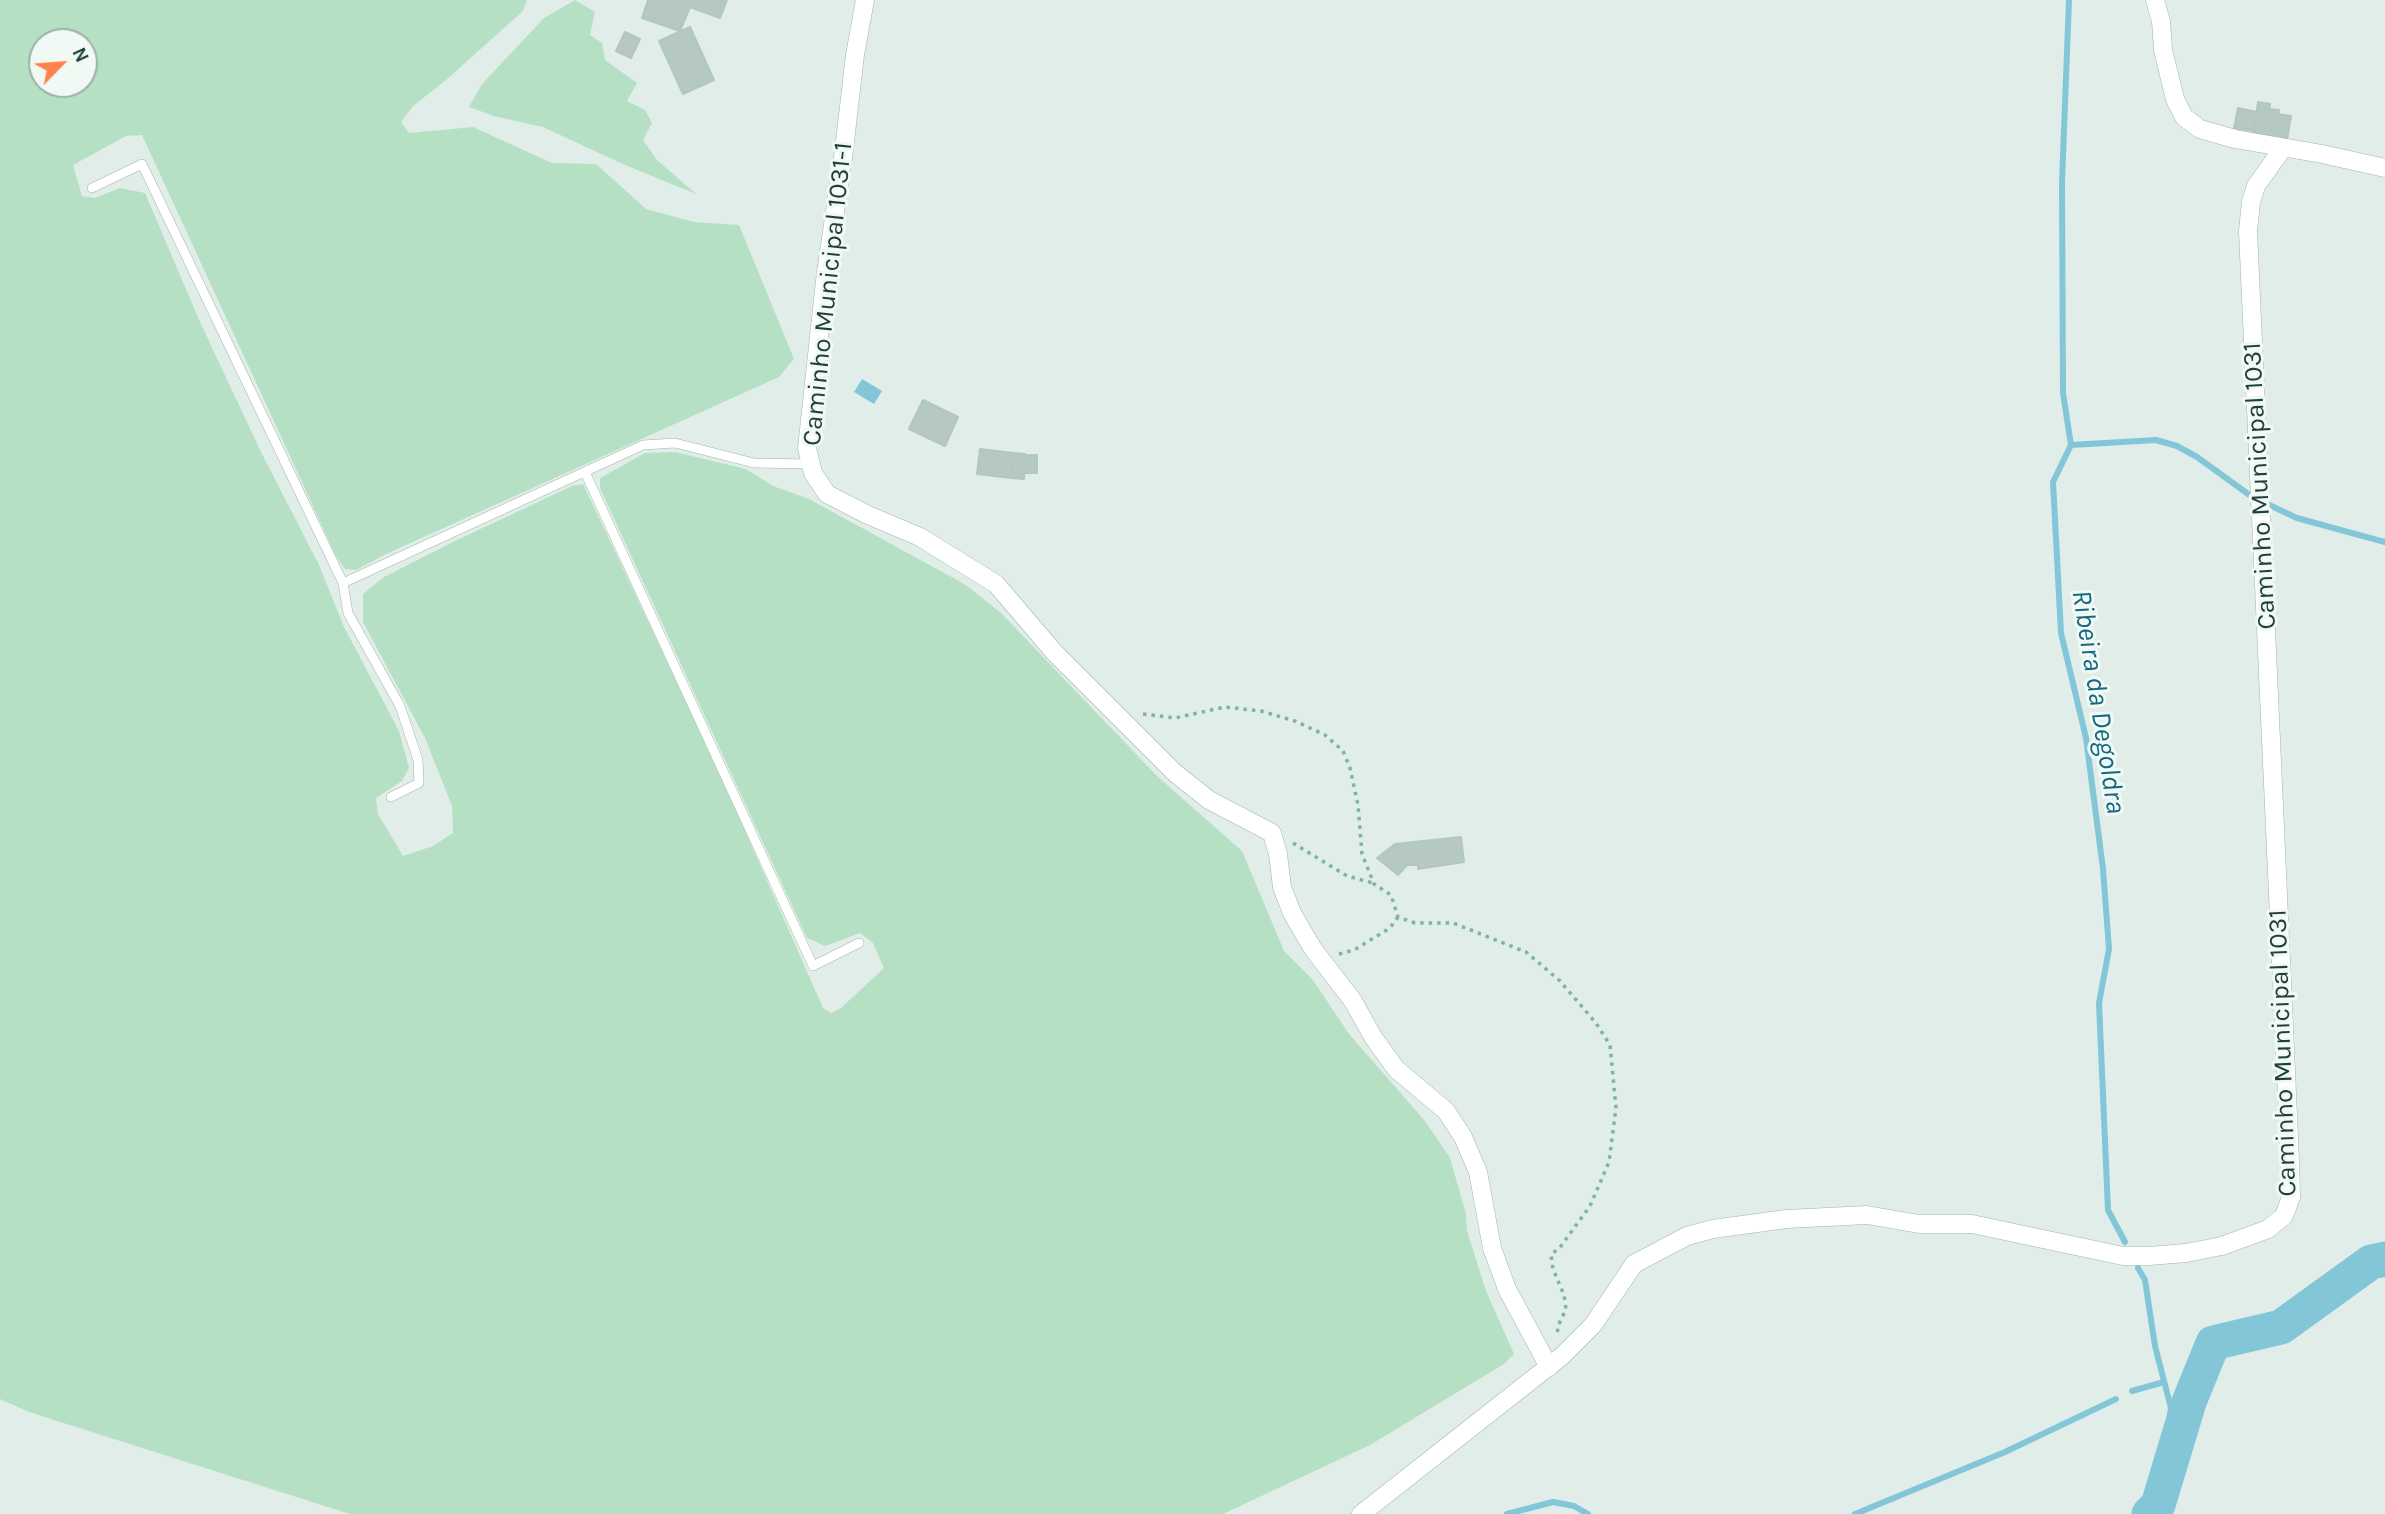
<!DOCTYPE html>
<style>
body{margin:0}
#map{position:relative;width:2385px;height:1514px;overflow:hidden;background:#e0ede8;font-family:Karla,sans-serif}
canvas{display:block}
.north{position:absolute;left:28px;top:28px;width:70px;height:70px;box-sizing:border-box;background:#f1f9f5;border:2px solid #9dafa9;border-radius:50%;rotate:65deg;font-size:19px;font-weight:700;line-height:28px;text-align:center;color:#1f3f38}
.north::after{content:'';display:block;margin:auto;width:24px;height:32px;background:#ff814c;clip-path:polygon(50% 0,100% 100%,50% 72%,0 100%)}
</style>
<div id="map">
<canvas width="2385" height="1514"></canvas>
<div class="north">N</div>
</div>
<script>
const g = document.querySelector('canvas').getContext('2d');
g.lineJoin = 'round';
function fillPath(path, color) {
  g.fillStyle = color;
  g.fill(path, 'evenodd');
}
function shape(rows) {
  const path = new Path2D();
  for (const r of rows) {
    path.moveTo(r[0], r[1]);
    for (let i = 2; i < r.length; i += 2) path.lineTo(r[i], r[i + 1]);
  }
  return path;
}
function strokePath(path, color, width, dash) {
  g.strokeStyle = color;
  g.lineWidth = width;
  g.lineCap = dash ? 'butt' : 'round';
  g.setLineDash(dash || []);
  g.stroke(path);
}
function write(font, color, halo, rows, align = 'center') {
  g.font = font + ' Karla,sans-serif';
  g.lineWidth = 6;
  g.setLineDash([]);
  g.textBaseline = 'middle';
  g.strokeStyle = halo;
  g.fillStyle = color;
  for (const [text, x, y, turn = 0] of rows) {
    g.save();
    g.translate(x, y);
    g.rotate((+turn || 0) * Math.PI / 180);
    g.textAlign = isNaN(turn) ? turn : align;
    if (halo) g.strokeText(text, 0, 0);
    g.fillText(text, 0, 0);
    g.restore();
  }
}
const green = shape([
 [0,0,527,0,523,11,446,80,413,106,401,122,409,133,473,127,552,163,596,164,646,209,694,222,739,225,794,359,779,377,386,554,356,570,345,569,336,556,142,135,126,136,73,165,82,196,95,198,120,188,145,193,200,322,260,450,319,565,344,627,399,731,409,768,402,781,376,798,378,814,403,856,433,846,453,833,452,806,425,738,363,622,363,594,384,577,455,541,572,486,583,484,716,765,823,1008,831,1013,841,1008,884,968,873,943,860,933,825,946,807,938,600,488,600,478,645,453,675,452,746,469,773,486,809,499,966,585,1002,614,1157,776,1242,851,1284,951,1313,980,1349,1034,1425,1121,1450,1158,1466,1214,1467,1231,1486,1291,1514,1354,1504,1364,1370,1445,1223,1514,350,1514,29,1412,0,1399],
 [42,42,84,42,84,84,42,84],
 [575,0,595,12,590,35,602,43,605,60,637,83,627,101,645,110,652,123,643,140,657,160,696,194,625,165,543,127,494,116,469,107,482,84,544,18]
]);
const water = shape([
 [862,379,882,391,874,404,854,392]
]);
const stream = shape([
 [2069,0,2062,183,2063,393,2071,445,2053,482,2061,633,2086,738,2103,869,2109,949,2099,1003,2108,1210,2125,1242],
 [2071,445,2156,440,2177,446,2197,457,2255,499],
 [2265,503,2297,518,2385,542],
 [2138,1268,2145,1280,2155,1346,2171,1408,2158,1505],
 [2132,1391,2164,1382],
 [1507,1514,1553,1502,1574,1506,1588,1514],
 [1855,1514,2005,1452,2116,1399]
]);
const river = shape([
 [2149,1514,2158,1505,2189,1402,2213,1343,2281,1327,2371,1262,2385,1259]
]);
const building = shape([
 [648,0,727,0,720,18,690,7,680,31,642,18,648,0],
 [690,27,714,80,683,94,659,41,690,27],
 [625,32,640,39,631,58,616,51,625,32],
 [2258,102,2270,104,2269,109,2279,110,2278,114,2291,116,2287,140,2253,135,2258,102],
 [2238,108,2257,112,2253,131,2234,128,2238,108],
 [923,400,958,417,945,446,909,429,923,400],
 [980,449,1014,453,1011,478,977,474,980,449],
 [1014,453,1025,454,1024,479,1011,478,1014,453],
 [1025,455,1037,455,1037,473,1025,473,1025,455],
 [1461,837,1464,862,1418,869,1418,865,1407,865,1398,875,1377,858,1395,844,1461,837]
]);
const path = shape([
 [1143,714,1175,718,1225,707,1261,711,1295,721,1325,735,1343,751,1350,768,1358,805,1362,854,1374,884,1391,895,1398,917,1415,923,1453,923,1526,952,1560,981,1596,1023,1610,1045,1616,1108,1609,1162,1590,1206,1561,1246,1551,1255,1553,1269,1564,1295,1566,1309,1558,1326,1557,1337],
 [1293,843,1347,876,1373,883],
 [1339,954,1354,950,1390,928,1398,917]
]);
const lane = shape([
 [92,188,142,164,343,583,643,445,675,443,754,463,811,464],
 [585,472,813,966,859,943],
 [343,583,348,613,400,706,418,760,419,783,391,797]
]);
const street = shape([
 [865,0,855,55,844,150,826,272,807,448,813,473,827,494,868,515,920,537,996,584,1054,652,1175,773,1209,800,1272,833,1278,854,1282,887,1292,913,1313,949,1353,1001,1373,1037,1396,1069,1446,1111,1463,1137,1478,1172,1492,1248,1507,1289,1549,1367],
 [2155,0,2161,21,2163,50,2175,99,2184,117,2200,129,2235,139,2322,154,2385,168],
 [1361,1514,1562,1356,1593,1325,1634,1264,1687,1236,1713,1229,1786,1219,1867,1215,1919,1224,1972,1224,2123,1256,2149,1256,2186,1253,2222,1246,2268,1229,2284,1216,2291,1197,2290,1160,2248,231,2251,202,2256,186,2283,148]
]);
const streetNames = [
 ["Caminho Municipal 1031-1",828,294,-84],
 ["Caminho Municipal 1031",2260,486,-93],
 ["Caminho Municipal 1031",2283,1053,-92]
];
const waterNames = [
 ["Ribeira da Degoldra",2098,702,81]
];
fillPath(green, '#b6e0c4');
fillPath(water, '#82c6d8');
strokePath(stream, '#82c6d8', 6);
strokePath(river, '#82c6d8', 35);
fillPath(building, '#b5c8c1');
strokePath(building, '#b2c7bf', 2);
strokePath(lane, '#a2b5b0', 10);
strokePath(street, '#a2b5b0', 19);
strokePath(path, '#7db4a5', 3.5, [3.5, 5]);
strokePath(lane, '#fff', 9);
strokePath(street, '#fff', 18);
write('26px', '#1f3f38', '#f1f9f5', streetNames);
write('italic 28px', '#126981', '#f1f9f5', waterNames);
</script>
